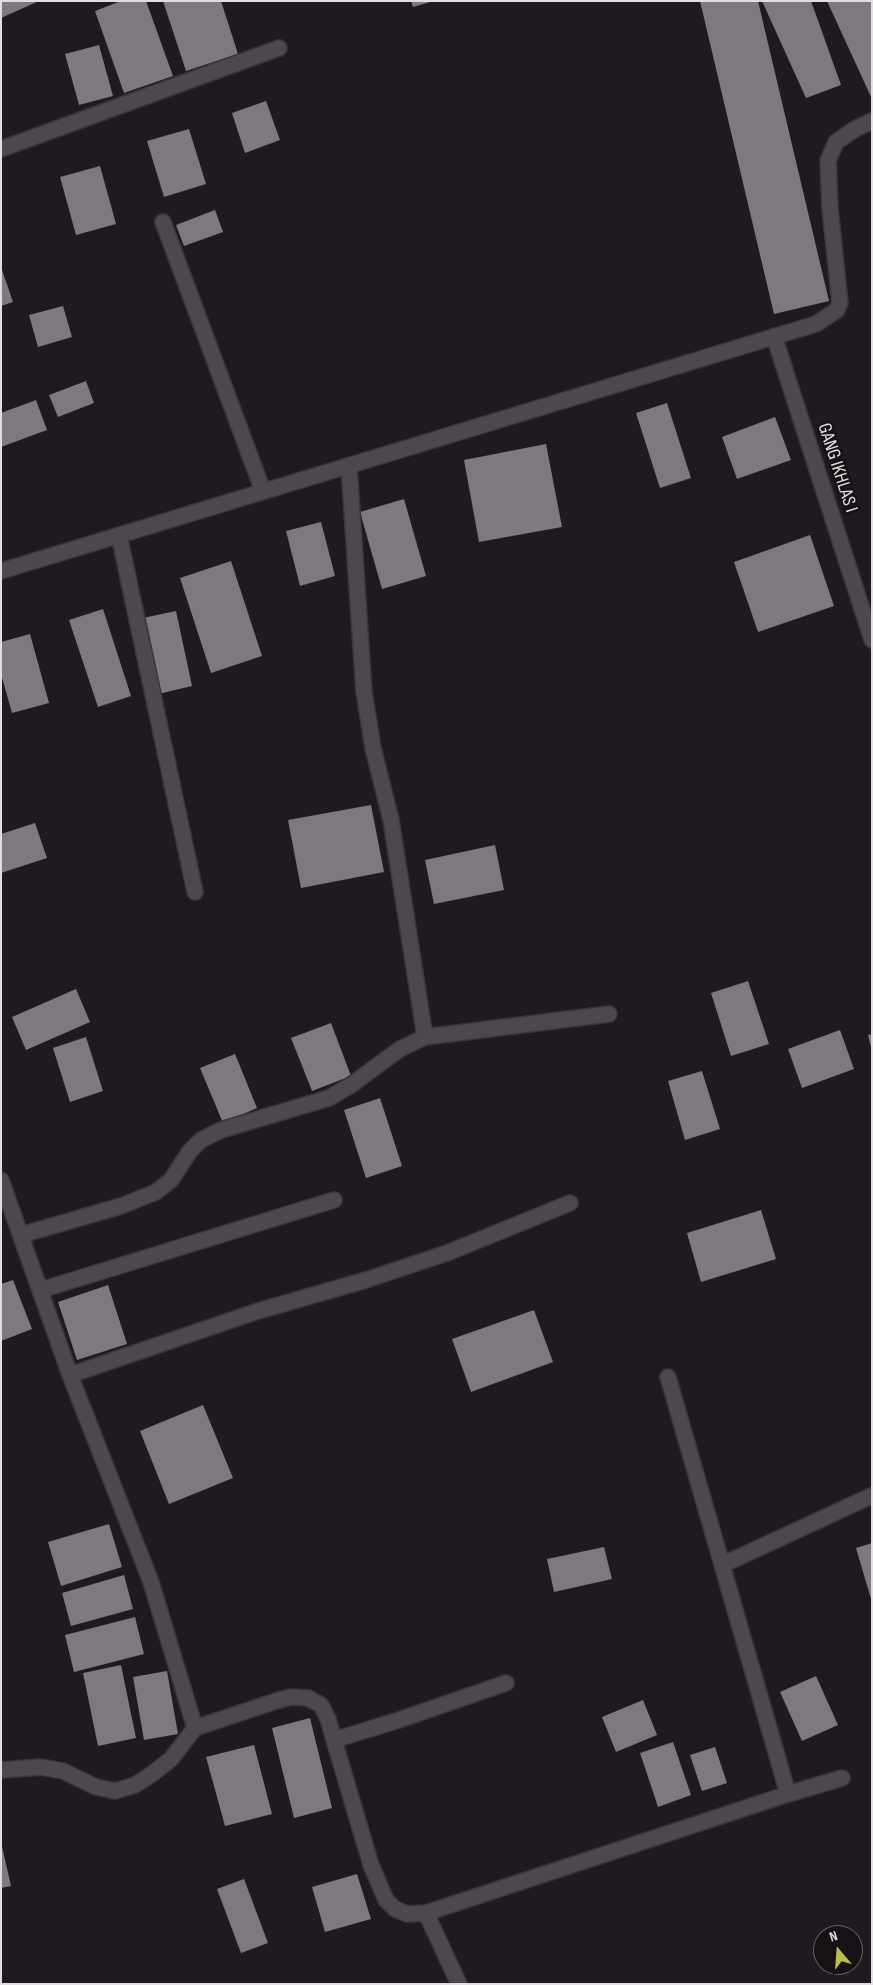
<!DOCTYPE html>
<style>
body{margin:0}
#map{position:relative;width:873px;height:1985px;overflow:hidden;background:#1e1a1f;font-family:"Sofia Sans Condensed",sans-serif}
canvas{display:block}
.frame{position:absolute;inset:0;border:2px solid #e0dee1;pointer-events:none}
.north{position:absolute;left:813px;top:1925px;width:50px;height:50px;box-sizing:border-box;background:#151115;border:1px solid #666367;border-radius:50%;rotate:342deg;font-size:14px;font-weight:700;line-height:20px;text-align:center;color:#e0dee1}
.north::after{content:'';display:block;margin:auto;width:18px;height:22px;background:#b7c148;clip-path:polygon(50% 0,100% 100%,50% 72%,0 100%)}
</style>
<div id="map">
<canvas width="873" height="1985"></canvas>
<div class="frame"></div>
<div class="north">N</div>
</div>
<script>
const g = document.querySelector('canvas').getContext('2d');
g.lineJoin = 'round';
function fillPath(path, color) {
  g.fillStyle = color;
  g.fill(path, 'evenodd');
}
function shape(rows) {
  const path = new Path2D();
  for (const r of rows) {
    path.moveTo(r[0], r[1]);
    for (let i = 2; i < r.length; i += 2) path.lineTo(r[i], r[i + 1]);
  }
  return path;
}
function strokePath(path, color, width, dash) {
  g.strokeStyle = color;
  g.lineWidth = width;
  g.lineCap = dash ? 'butt' : 'round';
  g.setLineDash(dash || []);
  g.stroke(path);
}
function write(font, color, halo, rows, align = 'center') {
  g.font = font + ' "Sofia Sans Condensed",sans-serif';
  g.lineWidth = 5;
  g.setLineDash([]);
  g.textBaseline = 'middle';
  g.strokeStyle = halo;
  g.fillStyle = color;
  for (const [text, x, y, turn = 0] of rows) {
    g.save();
    g.translate(x, y);
    g.rotate((+turn || 0) * Math.PI / 180);
    g.textAlign = isNaN(turn) ? turn : align;
    if (halo) g.strokeText(text, 0, 0);
    g.fillText(text, 0, 0);
    g.restore();
  }
}
const building = shape([
 [1,1,39,1,1,18],
 [121,1,146,1,173,76,124,93,95,11],
 [163,1,221,1,238,54,186,71],
 [411,1,430,1,430,2,413,7],
 [700,1,758,1,829,301,774,314],
 [762,1,811,1,841,85,806,98],
 [827,1,872,1,872,99],
 [99,45,113,96,79,105,65,54],
 [266,101,280,140,245,153,232,113],
 [189,129,206,184,164,197,147,141],
 [100,166,116,224,76,235,60,177],
 [215,210,223,232,184,246,176,225],
 [1,267,13,302,1,306],
 [63,306,72,337,38,347,29,315],
 [86,381,94,403,58,417,49,395],
 [36,400,47,430,1,447,1,413],
 [667,403,691,478,660,488,636,413],
 [775,417,791,460,737,479,722,437],
 [546,444,562,527,479,542,464,460],
 [404,499,426,576,382,589,360,512],
 [321,522,335,576,300,586,286,531],
 [810,535,834,606,758,632,734,562],
 [231,561,262,656,211,673,180,578],
 [103,609,131,696,98,707,69,620],
 [176,611,192,686,154,695,138,619],
 [30,634,49,703,12,713,1,674,1,642],
 [371,805,384,872,301,888,288,820],
 [35,823,47,858,1,873,1,834],
 [495,845,504,890,434,904,425,860],
 [748,981,769,1044,731,1056,711,993],
 [76,989,90,1022,26,1050,12,1017],
 [331,1023,351,1076,312,1091,291,1038],
 [840,1030,854,1069,802,1088,788,1049],
 [872,1034,872,1047,871,1047,868,1035],
 [86,1037,103,1091,70,1102,53,1048],
 [235,1054,257,1108,223,1123,200,1068],
 [702,1071,720,1129,685,1140,668,1081],
 [380,1098,402,1166,366,1178,344,1110],
 [761,1210,776,1259,701,1282,687,1233],
 [13,1280,32,1329,1,1341,1,1284],
 [108,1285,127,1344,77,1360,58,1302],
 [534,1310,553,1362,471,1392,452,1339],
 [203,1405,233,1478,169,1504,140,1431],
 [109,1524,122,1567,61,1586,48,1542],
 [872,1543,872,1599,871,1599,856,1548],
 [604,1547,612,1579,554,1592,547,1559],
 [124,1575,133,1609,71,1626,62,1593],
 [135,1617,144,1654,74,1672,65,1635],
 [121,1665,136,1738,98,1746,83,1673],
 [167,1671,178,1734,144,1740,133,1677],
 [816,1676,838,1725,802,1741,780,1692],
 [643,1700,657,1735,616,1752,602,1717],
 [310,1718,332,1808,294,1818,272,1728],
 [673,1742,691,1795,658,1807,640,1753],
 [254,1745,272,1814,225,1826,206,1757],
 [715,1747,727,1783,702,1791,690,1755],
 [1,1842,11,1886,1,1888],
 [357,1874,371,1919,325,1932,312,1887],
 [244,1879,268,1943,241,1953,217,1889]
]);
const minor = shape([
 [1,149,279,48],
 [163,222,263,491],
 [774,336,872,640],
 [119,535,195,892],
 [1,571,816,324,837,310,840,303,830,208,828,161,836,142,855,129,872,121],
 [425,1037,609,1014],
 [1,1180,70,1375,151,1582,195,1728,171,1759,152,1774,135,1785,115,1791,96,1787,63,1771,41,1767,1,1770],
 [21,1235,121,1206,156,1192,171,1180,190,1151,201,1140,221,1130,329,1098,351,1085,400,1049,425,1037,391,820,373,748,364,692,349,466],
 [41,1290,334,1200],
 [70,1375,258,1311,366,1280,447,1253,570,1203],
 [668,1377,788,1794],
 [722,1565,871,1496],
 [195,1728,276,1701,291,1697,308,1698,321,1705,328,1719,334,1740,399,1720,506,1683],
 [334,1740,371,1865,386,1900,395,1909,407,1914,426,1913,788,1794,842,1778],
 [426,1913,459,1984]
]);
const streetNames = [
 ["GANG IKHLAS I",837,468,72]
];
fillPath(building, '#7e797e');
strokePath(minor, '#383638', 18);
strokePath(minor, '#4c484d', 15);
write('19px', '#e0dee1', '#151115', streetNames);
</script>
